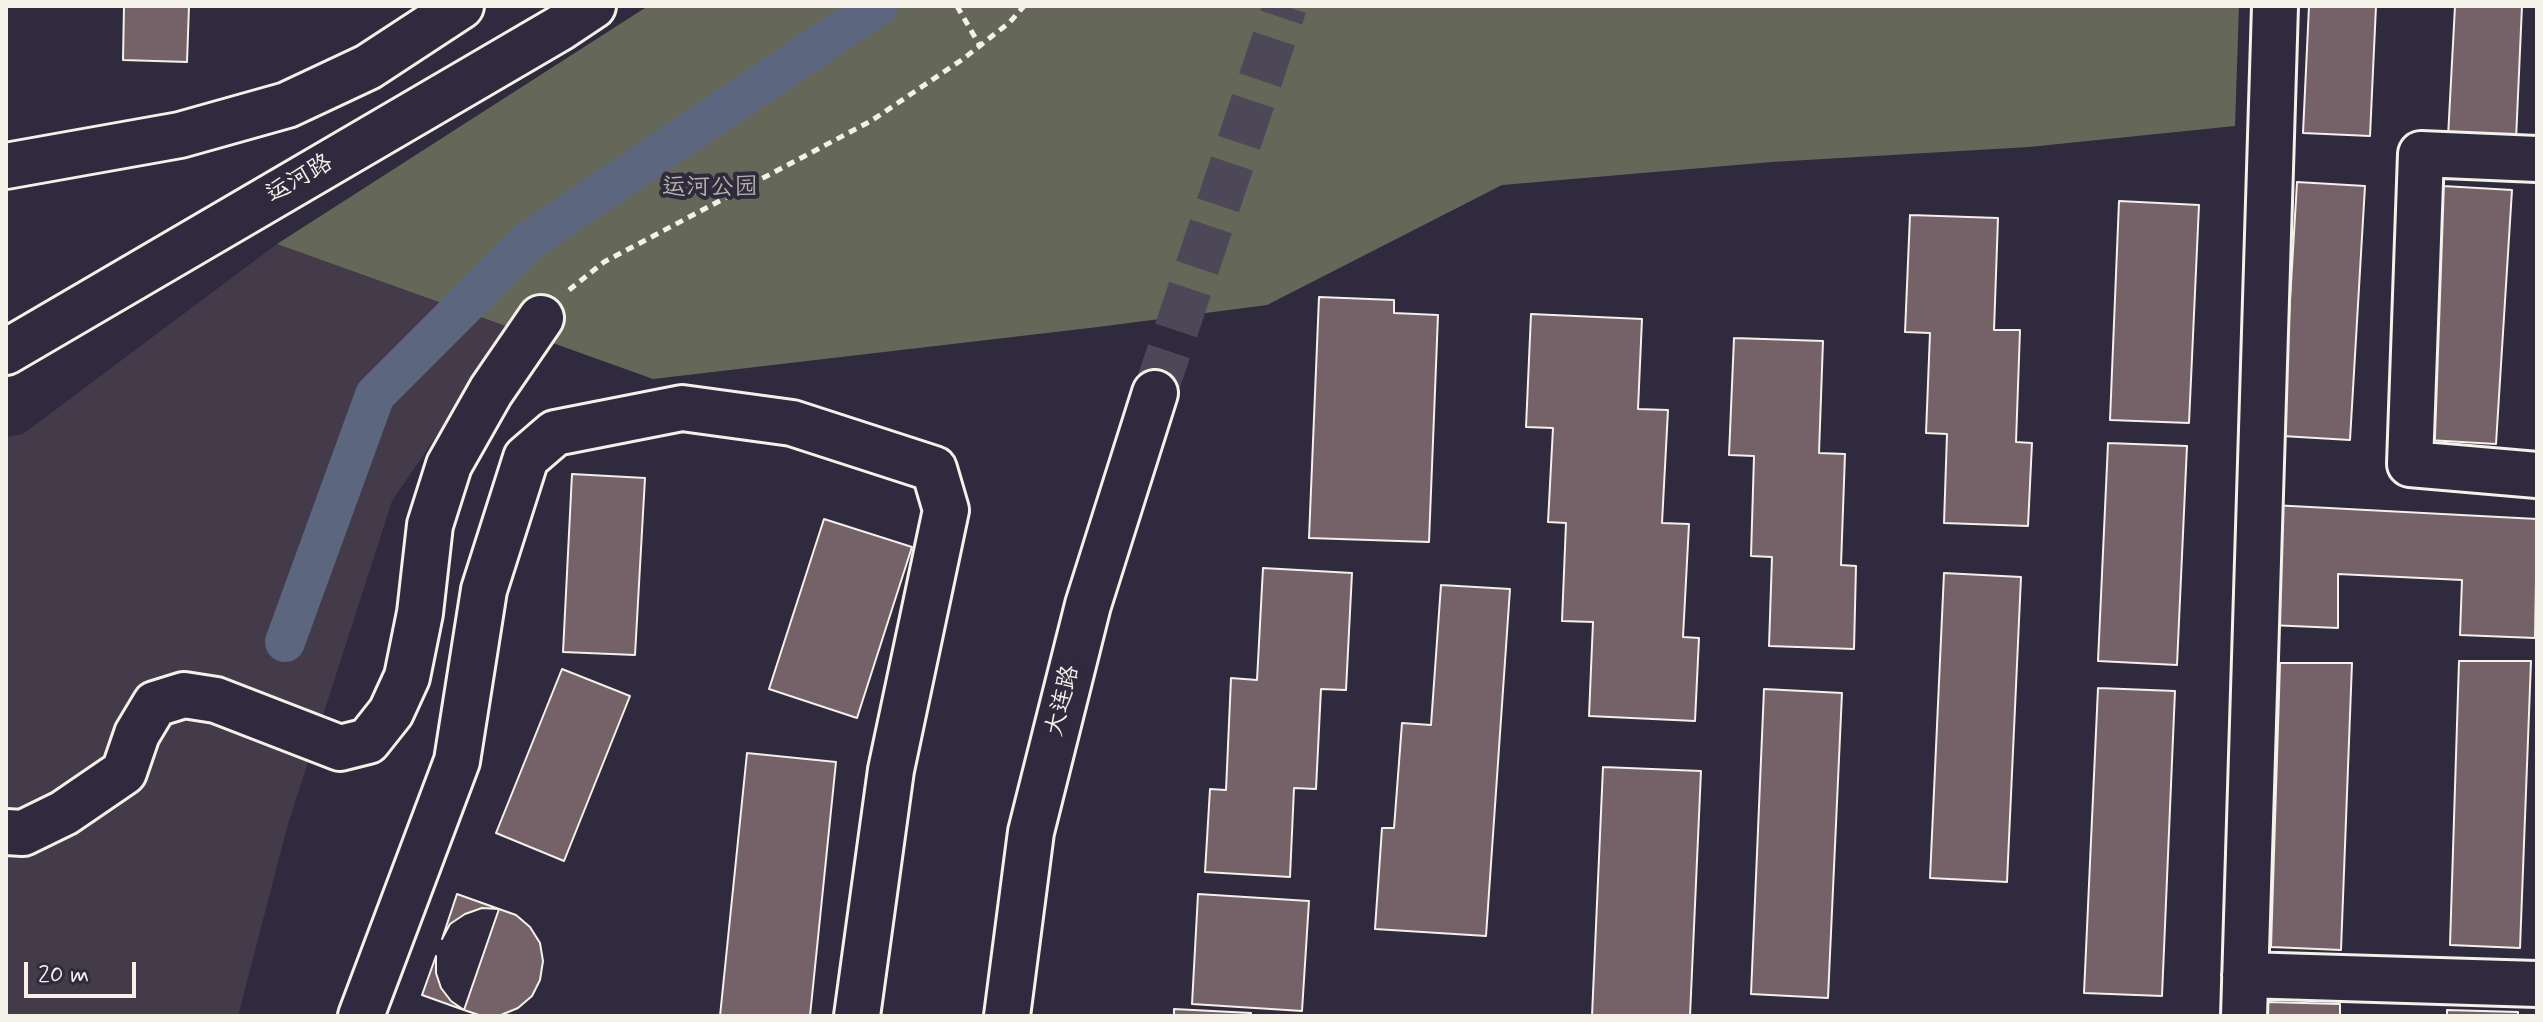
<!DOCTYPE html>
<meta charset="utf-8">
<style>
body{margin:0}
#map{position:relative;width:2543px;height:1022px;overflow:hidden;background:#2f2a3d;font-family:Mynerve,sans-serif}
canvas{display:block}
.frame{position:absolute;inset:0;border:8px solid #f4f1e8;pointer-events:none}
.scale{position:absolute;left:24px;top:962px;width:112px;height:36px;box-sizing:border-box;border:4px solid #f4f1e8;border-top:0;padding-left:10px;font-size:24px;line-height:28px;white-space:nowrap;color:#f4f1e8;-webkit-text-stroke:6px #2f2a3d;paint-order:stroke}
</style>
<div id="map">
<canvas width="2543" height="1022"></canvas>
<div class="frame"></div>
<div class="scale">20 m</div>
</div>
<script>
const g = document.querySelector('canvas').getContext('2d');
g.lineJoin = 'round';
function fillPath(path, color) {
  g.fillStyle = color;
  g.fill(path, 'evenodd');
}
function shape(rows) {
  const path = new Path2D();
  for (const r of rows) {
    path.moveTo(r[0], r[1]);
    for (let i = 2; i < r.length; i += 2) path.lineTo(r[i], r[i + 1]);
  }
  return path;
}
function strokePath(path, color, width, dash) {
  g.strokeStyle = color;
  g.lineWidth = width;
  g.lineCap = dash ? 'butt' : 'round';
  g.setLineDash(dash || []);
  g.stroke(path);
}
function write(font, color, halo, rows, align = 'center') {
  g.font = font + ' Mynerve,"LXGW WenKai TC",sans-serif';
  g.lineWidth = 8;
  g.setLineDash([]);
  g.textBaseline = 'middle';
  g.strokeStyle = halo;
  g.fillStyle = color;
  for (const [text, x, y, turn = 0] of rows) {
    g.save();
    g.translate(x, y);
    g.rotate((+turn || 0) * Math.PI / 180);
    g.textAlign = isNaN(turn) ? turn : align;
    if (halo) g.strokeText(text, 0, 0);
    g.fillText(text, 0, 0);
    g.restore();
  }
}
const built = shape([
 [277,244,510,328,392,501,288,824,238,1016,6,1016,6,437,23,434]
]);
const green = shape([
 [648,6,2239,6,2235,126,2029,147,1772,162,1502,185,1267,305,1098,327,653,379,277,244]
]);
const canal = shape([
 [285,642,375,395,530,240,878,6]
]);
const building = shape([
 [124,6,189,6,187,62,123,60,124,6],
 [2309,6,2376,6,2370,136,2303,133,2309,6],
 [2455,6,2522,6,2516,140,2448,137,2455,6],
 [2297,182,2365,186,2350,440,2282,436,2297,182],
 [2443,186,2512,190,2496,444,2428,440,2443,186],
 [2119,201,2199,205,2189,423,2110,420,2119,201],
 [1910,215,1998,218,1994,330,2020,330,2016,442,2032,443,2028,526,1944,523,1947,434,1926,433,1930,333,1905,332,1910,215],
 [1319,297,1394,300,1394,313,1438,315,1429,542,1309,538,1319,297],
 [1531,314,1642,319,1638,409,1668,410,1662,523,1689,524,1683,637,1699,638,1695,721,1589,716,1593,622,1562,621,1566,523,1548,522,1553,428,1526,427,1531,314],
 [1734,338,1823,341,1819,453,1845,454,1841,565,1856,566,1854,649,1769,646,1772,557,1751,556,1754,456,1729,455,1734,338],
 [2108,443,2187,446,2177,665,2098,661,2108,443],
 [572,474,645,478,635,655,563,652,572,474],
 [2272,505,2537,519,2535,638,2460,635,2462,580,2338,574,2338,628,2269,625,2272,505],
 [824,519,912,547,857,718,769,689,824,519],
 [1263,568,1352,573,1346,690,1321,689,1316,789,1294,788,1290,877,1205,872,1210,789,1226,790,1231,678,1257,680,1263,568],
 [1944,573,2021,577,2007,882,1930,878,1944,573],
 [1441,585,1510,589,1486,936,1375,929,1382,828,1394,828,1402,723,1431,725,1441,585],
 [2459,661,2531,661,2520,948,2450,945,2459,661],
 [2280,663,2352,663,2341,950,2271,947,2280,663],
 [562,669,630,696,564,861,496,833,562,669],
 [2098,688,2175,691,2162,996,2084,993,2098,688],
 [1764,689,1842,693,1828,998,1751,994,1764,689],
 [747,753,836,762,810,1016,720,1016,747,753],
 [1603,767,1701,771,1690,1016,1592,1016,1603,767],
 [457,894,499,909,482,908,465,914,450,924,442,939,457,894],
 [1198,894,1309,901,1302,1011,1192,1004,1198,894],
 [499,909,516,915,530,927,540,943,543,961,540,980,532,996,518,1008,501,1015,482,1016,464,1010,499,909],
 [436,956,436,973,441,988,451,1001,464,1010,422,995,436,956],
 [2268,1002,2340,1004,2340,1016,2268,1016,2268,1002],
 [1174,1009,1251,1013,1251,1016,1174,1016,1174,1009],
 [2447,1010,2518,1012,2518,1016,2447,1016,2447,1010]
]);
const majorTunnel = shape([
 [1155,393,1285,6]
]);
const path = shape([
 [957,6,980,46],
 [569,290,604,262,871,121,963,59,1010,22,1024,6]
]);
const minor = shape([
 [2537,159,2421,154,2410,464,2537,475],
 [6,166,180,135,287,105,368,67,461,6],
 [6,352,560,28,593,6],
 [6,832,23,833,64,813,124,772,137,734,155,704,184,695,216,700,340,748,368,741,391,712,407,677,420,613,430,525,449,465,491,391,541,318],
 [2245,975,2537,984],
 [361,1016,457,761,484,590,526,458,555,433,682,408,792,423,934,469,946,510,891,770,857,1016],
 [2244,1016,2275,6]
]);
const major = shape([
 [1007,1016,1031,832,1088,605,1155,393]
]);
const streetNames = [
 ["运河路",300,180,-30],
 ["大连路",1064,701,-76]
];
const parkNames = [
 ["运河公园",710,189]
];
fillPath(built, '#443b4a');
fillPath(green, '#656859');
strokePath(canal, '#5c667e', 40);
fillPath(building, '#756269');
strokePath(building, '#f4f1e8', 2);
strokePath(majorTunnel, '#4d4857', 44, [44, 22]);
strokePath(minor, '#f4f1e8', 50);
strokePath(major, '#f4f1e8', 50);
strokePath(path, '#f4f1e8', 5, [8, 6]);
strokePath(minor, '#2f2a3d', 44);
strokePath(major, '#2f2a3d', 44);
write('24px', '#f4f1e8', '#2f2a3d', streetNames);
write('24px', '#b4b3a8', '#2f2a3d', parkNames);
</script>
